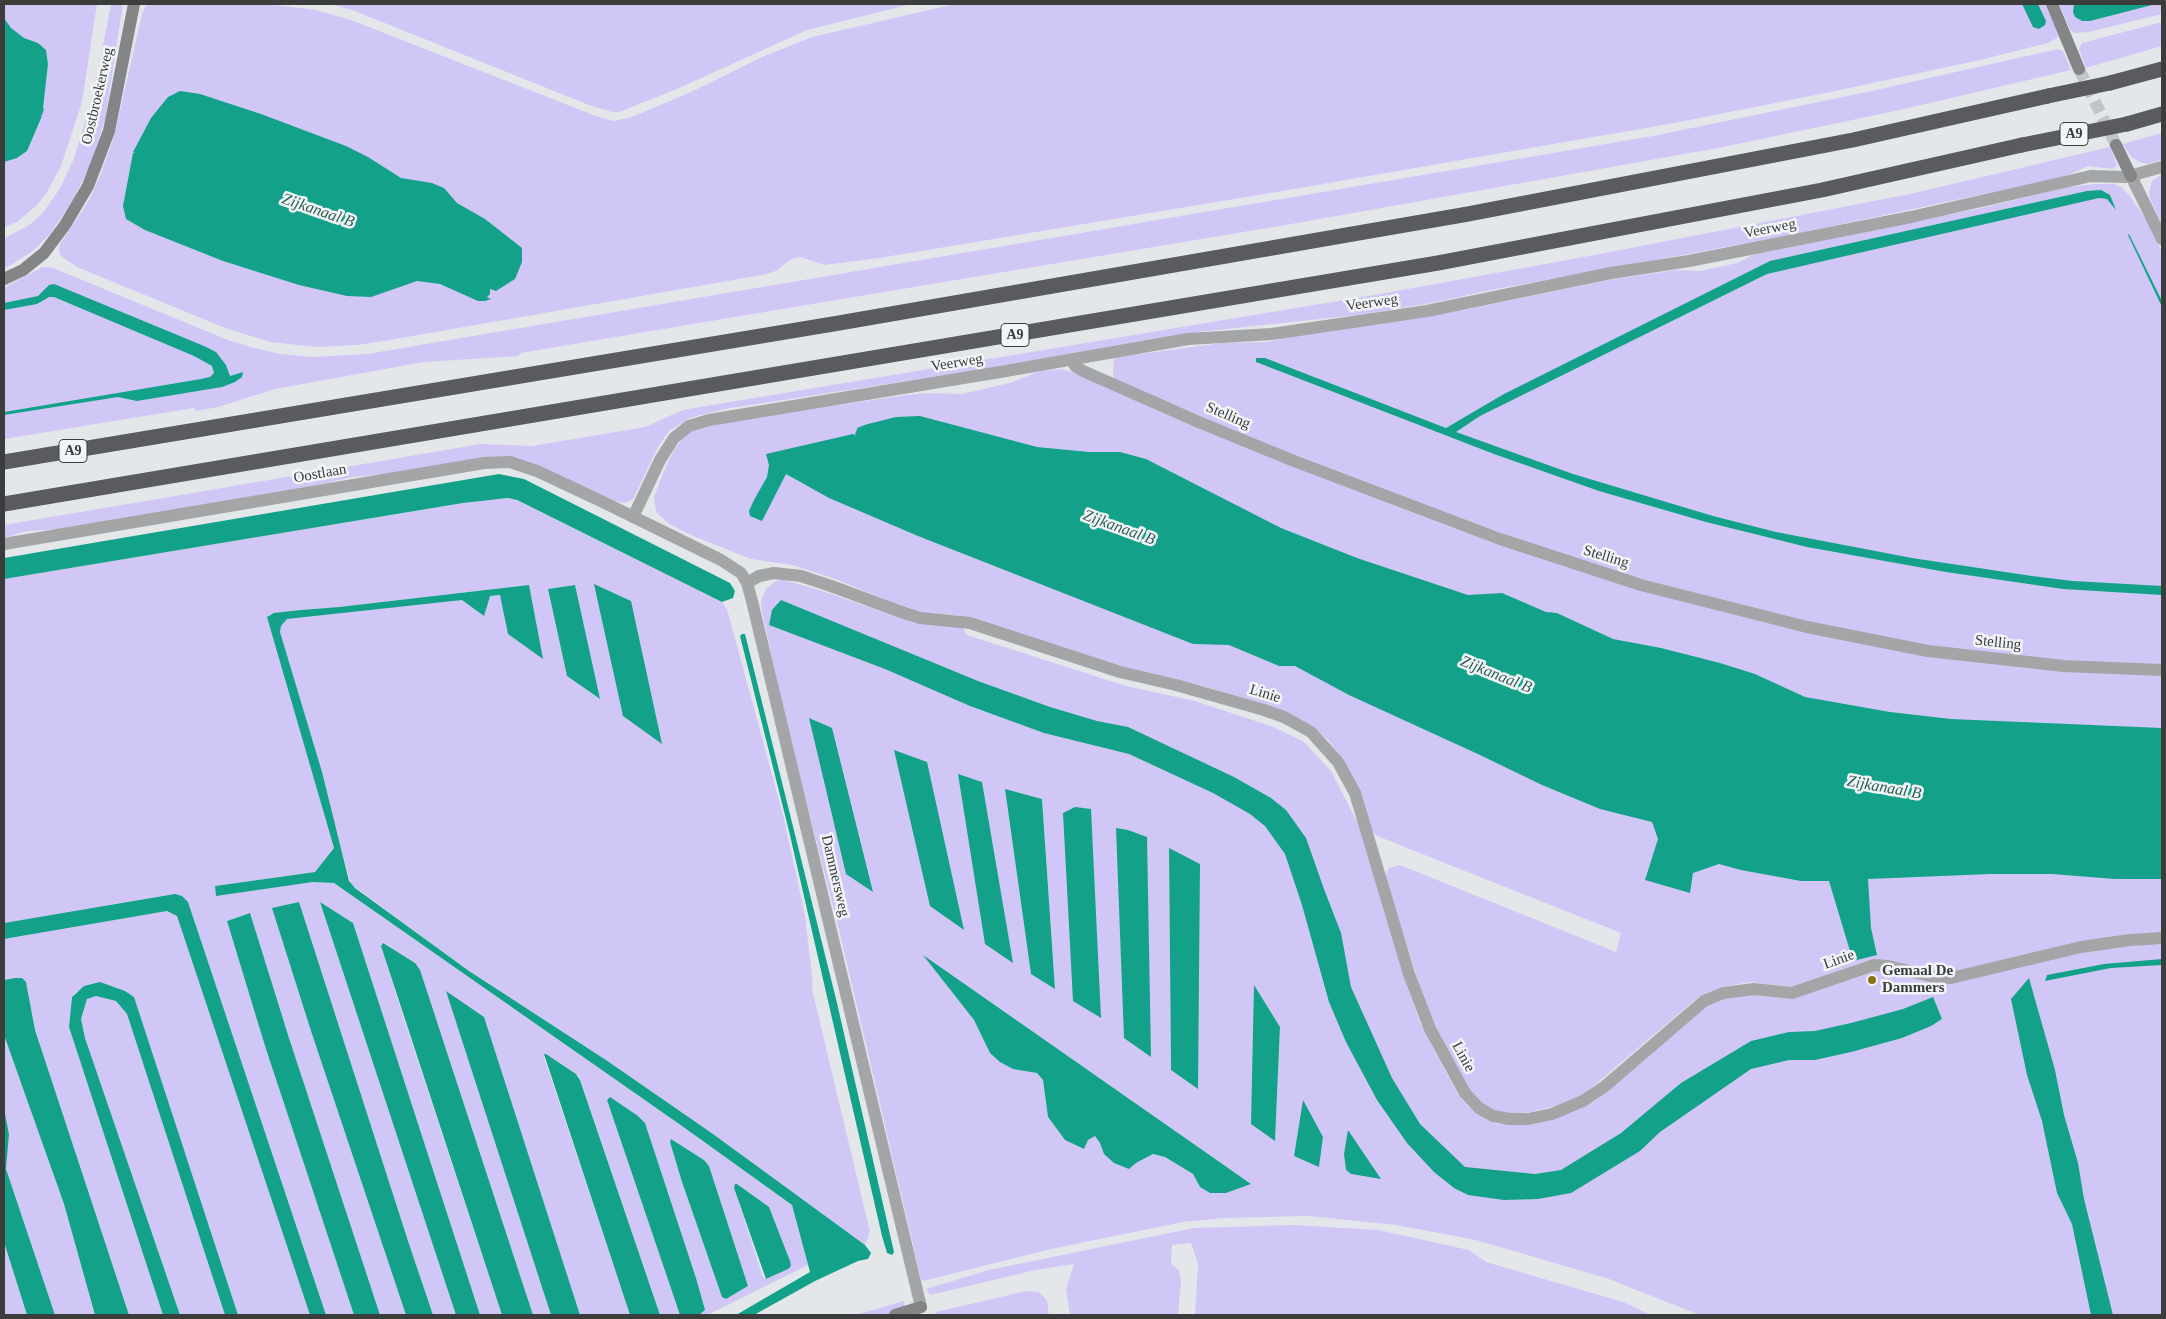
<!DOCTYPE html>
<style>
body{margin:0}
#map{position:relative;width:2166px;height:1319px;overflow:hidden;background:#e3e7ea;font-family:Georgia,serif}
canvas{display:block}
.frame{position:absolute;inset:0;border:5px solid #3b3d3d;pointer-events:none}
</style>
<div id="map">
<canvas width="2166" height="1319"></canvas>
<div class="frame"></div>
</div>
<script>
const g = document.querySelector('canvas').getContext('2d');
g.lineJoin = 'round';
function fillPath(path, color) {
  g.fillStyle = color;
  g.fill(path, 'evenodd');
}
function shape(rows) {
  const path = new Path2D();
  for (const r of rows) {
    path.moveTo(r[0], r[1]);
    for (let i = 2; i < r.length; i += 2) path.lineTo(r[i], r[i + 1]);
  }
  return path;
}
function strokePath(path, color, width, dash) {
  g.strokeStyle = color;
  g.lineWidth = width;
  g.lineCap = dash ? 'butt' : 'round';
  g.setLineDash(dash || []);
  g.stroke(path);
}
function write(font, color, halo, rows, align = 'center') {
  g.font = font + ' Georgia,serif';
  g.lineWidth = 5;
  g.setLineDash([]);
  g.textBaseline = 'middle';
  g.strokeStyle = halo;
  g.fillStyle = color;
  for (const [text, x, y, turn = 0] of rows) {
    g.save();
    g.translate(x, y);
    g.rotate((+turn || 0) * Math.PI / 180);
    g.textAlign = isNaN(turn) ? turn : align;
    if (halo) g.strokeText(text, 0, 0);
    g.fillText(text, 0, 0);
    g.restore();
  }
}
const green = shape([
 [4,4,97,4,82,102,61,166,47,192,37,205,17,222,4,227,4,162,17,158,27,151,41,117,39,116,42,108,48,64,46,50,38,43,24,39,11,28,4,18],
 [111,4,123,4,105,119,91,164,70,205,50,234,33,251,4,269,4,238,28,226,42,214,59,190,73,161,93,98],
 [147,4,267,4,316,10,351,20,596,116,613,121,632,117,691,92,762,57,812,37,955,4,2045,4,2059,35,2057,38,2048,43,1980,60,1826,93,1669,124,1265,194,879,258,825,265,800,257,791,259,776,271,762,275,384,341,357,345,317,347,270,342,225,328,77,267,61,256,59,251,60,244,88,202,100,176,114,137,142,14],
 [330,4,912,4,807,30,677,89,619,112,612,112,589,105,352,10],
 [2059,4,2162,4,2162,14,2089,32,2075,33,2070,30],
 [2162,22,2162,46,2086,68,2079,49,2082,43],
 [2058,49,2063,51,2071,70,1900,110,1718,148,1303,222,520,353,519,356,424,362,275,389,218,407,196,411,194,408,4,439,4,288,42,267,53,268,228,340,254,348,280,354,313,357,367,354,1653,136,1867,92],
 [2162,133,2162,160,2148,164,2140,162,2131,157,2123,144],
 [2110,147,2117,165,2113,169,2088,166,2064,177,1786,236,1486,291,1432,303,1358,315,1198,332,959,373,731,408,700,415,690,418,669,431,658,447,633,499,625,503,615,501,526,461,352,477,314,486,59,529,27,531,4,538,4,525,481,444,532,446,645,427,678,412,688,409,1380,294,1589,256,1910,194],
 [2162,174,2162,225,2150,199,2149,192,2152,181],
 [2095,184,2114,184,2121,187,2129,195,2147,221,2162,252,2162,667,2103,664,1944,648,1800,621,1584,564,1265,445,1115,380,1113,375,1114,359,1118,357,1222,343,1267,342,1309,333,1464,310,1614,279,1676,270,1700,271,1737,263,1757,253,1977,209,2068,187],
 [1061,369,1076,373,1434,518,1817,634,2162,675,2162,933,1954,972,1936,973,1888,961,1872,959,1792,987,1751,982,1721,987,1697,998,1584,1094,1560,1105,1531,1112,1513,1114,1496,1111,1481,1103,1468,1088,1432,1022,1389,891,1385,876,1389,868,1400,865,1616,952,1621,933,1377,836,1372,831,1343,760,1329,741,1313,726,1208,687,1122,667,974,619,954,615,926,613,911,610,830,577,792,565,751,559,693,536,669,524,656,512,654,497,666,466,675,449,685,435,691,431,729,421,907,395,927,393,963,394,1013,382,1040,371],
 [508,498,516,500,722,602,727,609,783,815,805,915,813,985,812,989,870,1232,865,1245,713,1134,606,1060,469,971,351,884,280,632,281,626,287,619,501,595,508,634,528,585,339,607,301,610,268,616,334,848,315,872,215,886,217,895,313,882,334,883,682,1126,792,1205,808,1265,707,1315,699,1315,704,1307,696,1278,645,1123,608,1098,607,1100,630,1168,680,1315,660,1315,579,1076,546,1054,544,1057,630,1315,580,1315,509,1097,447,991,551,1315,533,1315,444,1043,383,943,382,944,381,946,403,1016,502,1315,480,1315,353,923,320,902,456,1315,433,1315,409,1244,299,902,273,909,311,1031,406,1315,380,1315,289,1038,250,913,227,921,265,1046,354,1315,326,1315,188,902,175,895,4,923,4,579,463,503],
 [575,585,575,586,599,699,567,676,548,589],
 [671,1139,704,1160,709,1166,748,1286,726,1299,722,1297,682,1182,670,1142],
 [737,1184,769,1207,791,1266,766,1279,763,1277,734,1188],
 [784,580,819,590,916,623,963,628,967,635,1126,686,1195,701,1271,726,1304,742,1331,771,1358,824,1407,986,1420,1022,1435,1052,1458,1094,1468,1106,1488,1120,1499,1124,1528,1124,1562,1116,1594,1102,1674,1033,1712,1002,1727,997,1756,995,1791,999,1879,970,1918,979,2032,963,2104,948,2162,943,2162,1315,1700,1315,1606,1278,1476,1240,1396,1225,1309,1216,1224,1218,1183,1222,1051,1249,923,1281,921,1279,840,934,784,714,762,611,761,600,766,589,776,581],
 [1005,790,1042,799,1055,988,1031,973],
 [1169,849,1198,1088,1171,1070],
 [925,957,989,1001,1251,1184,1200,1187,1193,1174,1165,1157,1153,1154,1136,1163,1104,1154,1101,1143,1095,1136,1088,1139,1084,1149,1065,1140,1048,1117,1043,1080,1037,1073,990,1053,974,1020],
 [1254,986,1280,1027,1275,1140],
 [1303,1101,1323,1137,1319,1166,1294,1156],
 [167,911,177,916,310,1315,238,1315,134,998,77,991,72,997,69,1027,163,1315,129,1315,35,1030,26,982,15,978,4,980,4,939],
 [96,996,116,1001,127,1014,225,1315,180,1315,85,1038,81,1019,87,999],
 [4,1035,64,1204,95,1315,55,1315,6,1169,9,1134,4,1109],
 [1293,1225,1378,1230,1469,1250,1486,1262,1623,1302,1651,1315,1195,1315,1198,1264,1191,1243,1172,1245,1171,1264,1179,1270,1181,1281,1178,1315,1070,1315,1066,1289,1074,1264,1036,1270,930,1295,926,1289,989,1270,1194,1228],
 [4,1242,27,1315,4,1315],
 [1026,1291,1039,1292,1047,1300,1049,1315,934,1315,936,1312],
 [904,1301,905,1315,855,1315]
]);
const water = shape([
 [2022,4,2038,4,2046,21,2045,25,2039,29,2033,27],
 [2074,4,2156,4,2090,21,2082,21,2075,17,2073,12],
 [4,18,11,28,24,38,38,43,46,50,48,64,43,108,44,109,42,115,40,115,42,116,27,151,17,158,4,162],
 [180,91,200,94,261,114,346,146,368,157,401,178,432,183,444,188,457,203,485,219,522,248,522,262,515,279,496,291,490,289,490,294,487,297,491,299,485,301,478,301,440,284,417,281,371,297,347,296,299,285,223,261,145,230,126,219,123,206,133,153,135,153,133,152,151,118,168,97],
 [2101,190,2110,195,2116,210,2107,199,2099,198,1767,274,1480,416,1456,432,1573,474,1713,516,1776,532,1912,558,2032,576,2073,581,2162,586,2162,595,2063,589,1946,572,1807,547,1706,522,1599,491,1494,454,1256,362,1256,358,1265,358,1446,428,1504,394,1770,261,2087,191],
 [2129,234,2162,301,2162,307,2128,235],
 [54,284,204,346,216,352,226,365,230,376,243,372,242,377,235,382,222,387,143,400,137,401,118,397,4,415,4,412,201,379,210,377,214,373,212,366,194,356,54,297,49,297,37,304,4,310,4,303,38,296,49,285],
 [920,416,1037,447,1089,452,1120,452,1146,459,1281,528,1357,558,1468,595,1502,593,1546,612,1557,613,1613,639,1661,648,1720,663,1755,674,1805,697,1890,712,1951,719,2162,728,2162,879,2115,879,2052,874,1990,874,1868,879,1871,928,1877,955,1853,961,1829,881,1801,881,1741,870,1719,864,1693,873,1690,893,1645,880,1658,839,1652,822,1600,809,1542,785,1480,755,1349,695,1295,666,1279,666,1229,645,1193,644,918,536,829,498,786,474,762,521,750,516,749,511,754,500,767,477,769,465,766,454,853,434,857,436,855,434,858,427,861,428,859,427,868,424,896,417],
 [499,474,524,479,730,583,735,591,733,598,722,602,517,500,508,498,463,503,4,579,4,558],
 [594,584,631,601,662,744,623,716],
 [529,585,543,659,508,634,500,595,490,596,484,616,462,600,287,619,281,626,280,632,322,772,349,881,355,888,469,971,606,1060,713,1134,865,1245,871,1253,868,1259,858,1261,815,1281,754,1315,736,1315,810,1272,792,1205,682,1126,334,883,313,882,216,896,215,886,315,872,334,848,267,617,274,613,301,610,339,607],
 [575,585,600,699,567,676,548,589],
 [781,600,978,681,1050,707,1097,721,1128,727,1234,777,1271,798,1286,810,1306,838,1324,889,1341,933,1351,987,1392,1078,1420,1124,1465,1167,1535,1174,1561,1170,1621,1133,1681,1083,1751,1041,1789,1032,1815,1031,1851,1023,1903,1009,1933,997,1942,1019,1931,1026,1902,1038,1851,1052,1815,1060,1789,1060,1751,1069,1660,1132,1640,1151,1571,1193,1538,1199,1504,1200,1468,1195,1454,1188,1434,1172,1407,1143,1377,1100,1346,1042,1329,1002,1302,905,1285,854,1265,826,1250,814,1213,793,1129,754,1044,733,970,706,885,669,769,625,772,610],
 [742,634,745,634,837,1003,894,1252,892,1255,887,1253,882,1236,789,831,740,636],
 [809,718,832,728,873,892,846,874],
 [894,750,927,762,964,930,930,906],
 [958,774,982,782,1013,963,985,944],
 [1005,789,1042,799,1055,989,1031,974],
 [1075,807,1091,809,1101,1018,1073,1001,1063,813],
 [1116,828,1128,830,1147,837,1151,1057,1124,1038],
 [1169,848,1200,864,1198,1089,1171,1070],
 [175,894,182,896,188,902,326,1315,310,1315,177,916,167,911,4,939,4,923],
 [299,902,409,1244,433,1315,406,1315,311,1031,272,908],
 [320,902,353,923,480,1315,456,1315],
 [250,913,289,1038,380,1315,354,1315,265,1046,227,921],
 [383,943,415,963,420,970,533,1315,502,1315,381,946],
 [923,955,989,1001,1251,1184,1226,1193,1210,1193,1200,1187,1193,1174,1165,1157,1153,1154,1136,1163,1129,1169,1114,1163,1104,1154,1100,1143,1095,1136,1088,1140,1084,1149,1065,1140,1048,1117,1043,1080,1037,1073,1013,1069,1000,1062,990,1053,974,1020],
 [2162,959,2162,965,2111,968,2045,981,2047,975,2104,964],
 [15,978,22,978,26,982,35,1030,129,1315,95,1315,64,1204,4,1035,4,980],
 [2029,978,2055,1070,2064,1115,2078,1163,2084,1199,2113,1315,2091,1315,2072,1224,2057,1193,2042,1121,2027,1075,2011,999],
 [100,982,125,991,134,997,238,1315,225,1315,127,1014,116,1001,96,996,87,999,81,1019,85,1038,180,1315,163,1315,69,1027,72,997,84,986],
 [1254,985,1280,1027,1275,1141,1251,1124],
 [446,991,484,1017,580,1315,551,1315],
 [544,1054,546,1054,576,1074,580,1080,660,1315,630,1315],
 [610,1097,638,1116,645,1123,696,1278,705,1310,699,1315,680,1315,607,1100],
 [1303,1100,1323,1137,1319,1167,1294,1156],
 [4,1109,9,1134,6,1169,55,1315,27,1315,4,1242],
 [1348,1130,1381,1179,1351,1174,1346,1170,1344,1154],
 [671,1139,704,1160,709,1166,748,1286,726,1299,722,1297,682,1182,670,1142],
 [735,1184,737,1184,769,1207,790,1261,791,1266,788,1269,766,1279,734,1188]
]);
const secondaryTunnel = shape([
 [2079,69,2116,145]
]);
const street = shape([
 [2131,176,2162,239],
 [1072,360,1075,366,1083,371,1201,423,1294,461,1500,539,1641,585,1807,627,1928,651,2064,666,2162,670],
 [633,517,660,460,674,438,689,426,709,420,1006,371,1188,339,1272,334,1427,311,1611,273,1689,261,1911,217,2091,176,2126,177,2162,167],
 [4,544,484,463,510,462,537,471,603,502,721,560,741,573,747,583,752,601,921,1307],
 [747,583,759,576,774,573,801,576,831,586,904,613,920,618,970,623,1120,672,1176,685,1264,710,1284,717,1311,732,1338,762,1355,793,1409,974,1430,1029,1465,1093,1479,1108,1493,1116,1510,1119,1528,1119,1552,1114,1583,1101,1604,1087,1704,1001,1723,993,1754,989,1792,993,1874,965,1888,966,1934,977,1951,978,2081,947,2130,940,2162,938]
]);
const secondary = shape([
 [2052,4,2079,69],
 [2116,145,2131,176],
 [4,279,23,270,44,253,65,225,88,186,109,131,134,4],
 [895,1315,921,1307]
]);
const highway = shape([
 [2110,83,2162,69],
 [2127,124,2162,114],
 [4,462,839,323,1468,214,1853,140,2048,96],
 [4,504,1438,263,1822,190,2022,145]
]);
const highwayBridge = shape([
 [2048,96,2110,83],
 [2022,145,2127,124]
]);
const markers = [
 [1872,980,5,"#8e7014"]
];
const shields = [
 [2074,134,28],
 [1015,335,28],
 [73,451,28]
];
const shieldNames = [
 ["A9",2074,134],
 ["A9",1015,335],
 ["A9",73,451]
];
const streetNames = [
 ["Oostbroekerweg",98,96,-77],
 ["Veerweg",1770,229,-11],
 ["Veerweg",1372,303,-8],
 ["Veerweg",957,363,-9],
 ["Stelling",1228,416,23],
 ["Oostlaan",320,474,-10],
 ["Stelling",1606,557,17],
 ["Stelling",1998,643,6],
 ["Linie",1265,694,17],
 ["Dammersweg",835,876,77],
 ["Linie",1839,960,-20],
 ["Linie",1463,1057,61]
];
const poiNames = [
 ["Gemaal De",1882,971],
 ["Dammers",1882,988]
];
const waterNames = [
 ["Zijkanaal B",318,211,19],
 ["Zijkanaal B",1119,528,20],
 ["Zijkanaal B",1496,675,22],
 ["Zijkanaal B",1884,788,10]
];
fillPath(green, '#d1c7f6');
fillPath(water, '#13a289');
strokePath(secondaryTunnel, '#c1c5c7', 12, [12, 6]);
strokePath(street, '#a4a5a6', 12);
strokePath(secondary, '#848587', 12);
strokePath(highway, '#595b5e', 15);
strokePath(highwayBridge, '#595b5e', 15);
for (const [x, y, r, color] of markers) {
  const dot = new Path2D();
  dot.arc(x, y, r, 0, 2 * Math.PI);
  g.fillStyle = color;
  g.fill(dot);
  strokePath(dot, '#f1f5f7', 2);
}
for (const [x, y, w] of shields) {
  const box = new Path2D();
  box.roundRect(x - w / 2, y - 11.5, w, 23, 4);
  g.fillStyle = '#f1f5f7';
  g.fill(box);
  strokePath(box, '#3b3d3d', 1);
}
write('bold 14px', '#3b3d3d', null, shieldNames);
write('15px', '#3b3d3d', '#f1f5f7', streetNames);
write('bold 15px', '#3b3d3d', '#f1f5f7', poiNames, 'left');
write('italic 16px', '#2c5e53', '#f1f5f7', waterNames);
</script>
